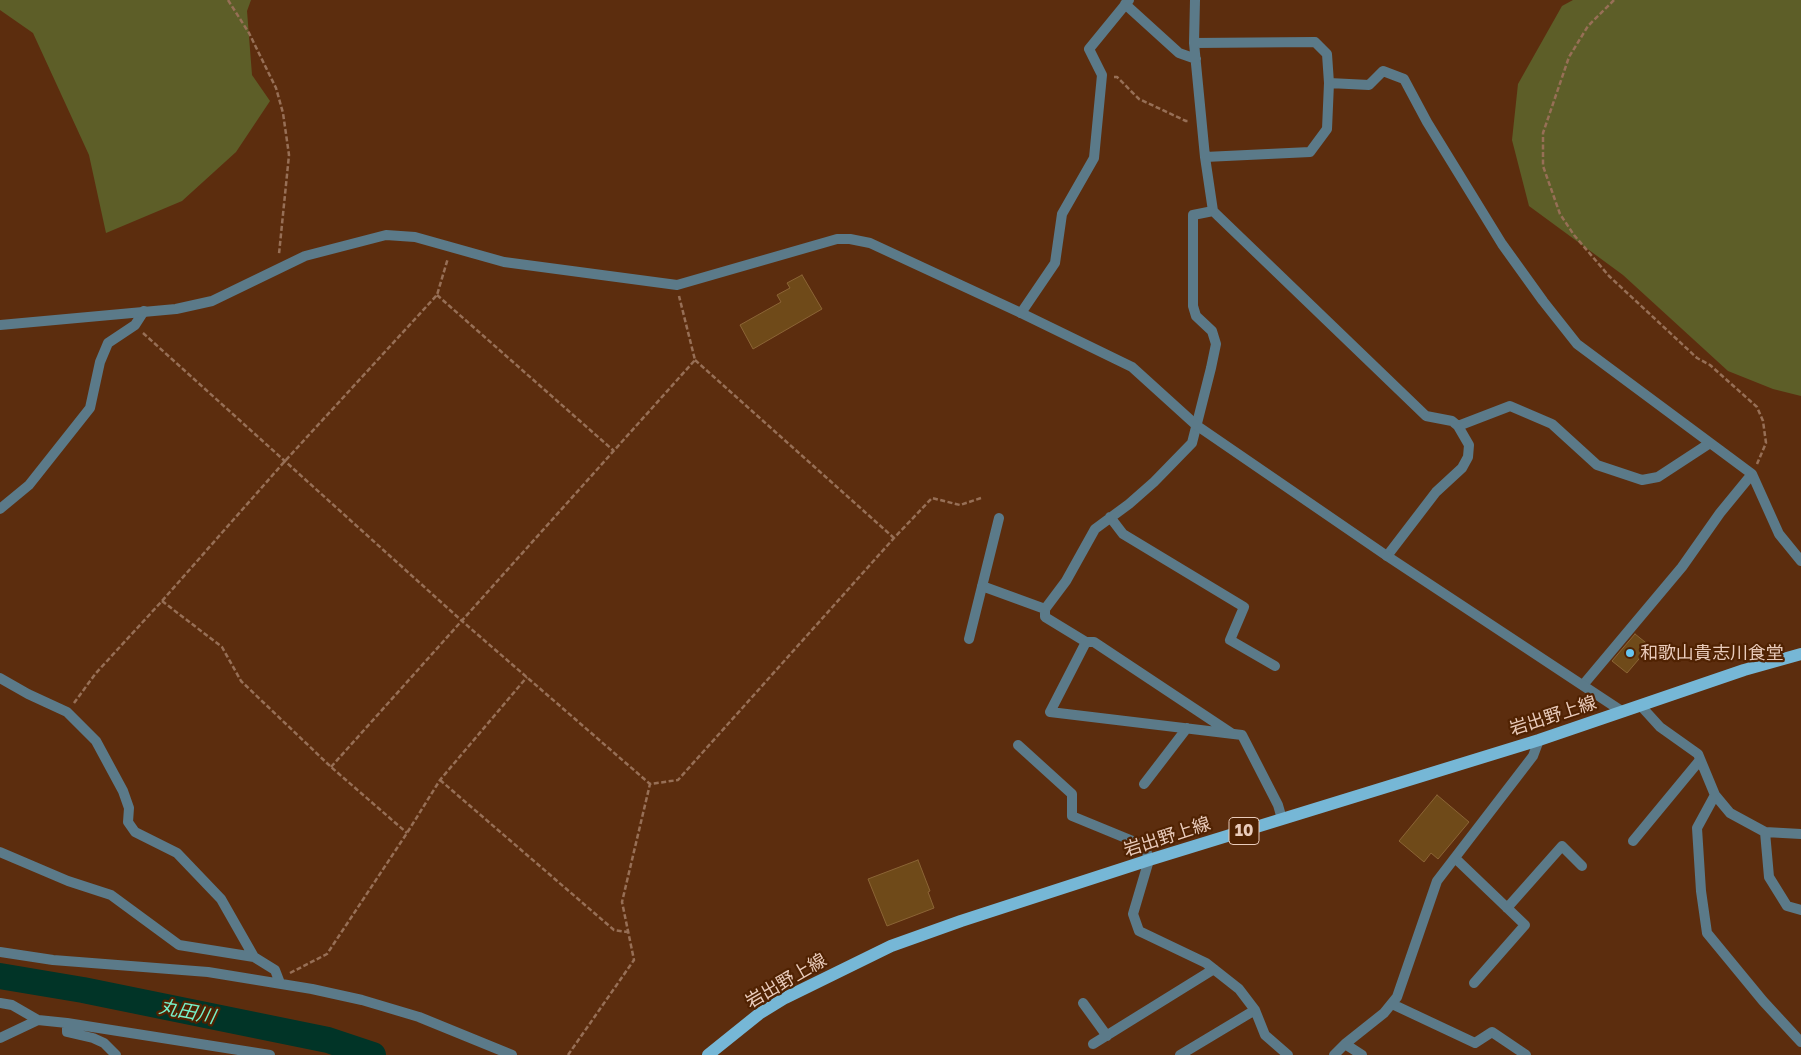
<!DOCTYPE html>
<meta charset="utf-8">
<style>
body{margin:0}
canvas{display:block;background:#5c2d0e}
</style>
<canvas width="1801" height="1055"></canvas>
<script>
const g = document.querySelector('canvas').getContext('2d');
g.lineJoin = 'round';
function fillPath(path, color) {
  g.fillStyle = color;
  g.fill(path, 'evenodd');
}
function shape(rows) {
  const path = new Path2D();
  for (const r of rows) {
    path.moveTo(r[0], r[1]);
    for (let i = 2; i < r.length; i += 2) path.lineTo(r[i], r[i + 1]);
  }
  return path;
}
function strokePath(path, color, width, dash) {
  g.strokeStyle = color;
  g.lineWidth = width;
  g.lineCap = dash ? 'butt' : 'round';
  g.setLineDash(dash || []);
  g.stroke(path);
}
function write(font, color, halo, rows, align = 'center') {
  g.font = font + ' "Golos Text","Noto Sans JP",sans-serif';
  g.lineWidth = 4.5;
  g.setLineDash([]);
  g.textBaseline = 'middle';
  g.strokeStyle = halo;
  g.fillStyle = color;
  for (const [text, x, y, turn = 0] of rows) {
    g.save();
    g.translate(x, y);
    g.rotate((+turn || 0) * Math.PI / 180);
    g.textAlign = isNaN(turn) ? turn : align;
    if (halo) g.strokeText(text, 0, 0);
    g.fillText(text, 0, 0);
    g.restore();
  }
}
const green = shape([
 [0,0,251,0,247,11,252,75,270,101,236,152,182,201,106,233,89,155,33,33,0,10],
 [1573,0,1801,0,1801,396,1773,389,1728,371,1623,275,1529,206,1512,140,1518,84,1562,6]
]);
const river = shape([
 [0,976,83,990,328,1040,373,1055]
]);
const building = shape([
 [802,275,822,309,753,349,740,325,781,302,777,295,790,288,787,283,802,275],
 [1635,634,1650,646,1627,673,1612,661,1635,634],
 [1437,795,1469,822,1438,859,1431,853,1424,862,1399,841,1437,795],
 [918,860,930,891,928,892,934,908,887,926,868,879,918,860]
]);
const path = shape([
 [228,0,249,33,276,88,283,113,289,155,279,254],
 [1614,0,1588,26,1569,57,1543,133,1543,166,1560,214,1574,235,1609,276,1697,358,1710,365,1757,407,1763,421,1766,443,1757,464],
 [1114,77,1117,77,1139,99,1186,121,1189,121],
 [437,295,614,451],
 [143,333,462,621,650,784],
 [695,360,894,538],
 [162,601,222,647,241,681,331,767,407,833],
 [74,703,96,673,162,601,285,461,437,295,448,258],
 [331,767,695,360,679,296],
 [440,780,614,930,627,932],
 [290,973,327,954,407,833,440,780,527,677],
 [568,1055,634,960,622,902,650,784,678,780,894,538,932,498,960,505,981,498]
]);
const minor = shape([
 [1195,0,1194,43,1205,157,1213,211,1426,416,1452,421,1458,426,1469,445,1468,457,1462,468,1436,492,1387,556],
 [1125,4,1179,53,1196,59],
 [1194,43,1315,42,1327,54,1329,83,1327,129,1310,152,1205,157],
 [1329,83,1369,85,1383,71,1404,79,1427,122,1502,244,1543,301,1577,344,1752,474,1779,534,1801,561],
 [1213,211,1193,215,1193,306,1196,316,1212,331,1216,344,1211,368,1192,443,1154,482,1129,504,1095,529,1066,581,1045,609,1045,617,1086,642,1094,642,1231,733],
 [1021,313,1055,263,1062,214,1094,158,1102,75,1089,49,1129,0],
 [1458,426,1510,406,1552,424,1597,465,1642,480,1658,477,1710,443],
 [0,509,29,485,90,408,100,362,108,343,135,325,144,311],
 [1110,517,1123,534,1244,607,1230,640,1275,666],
 [982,586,1045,609],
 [969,639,999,518],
 [1086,642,1050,712,1242,735,1278,805,1282,819],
 [0,678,28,694,67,712,96,741,123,791,129,808,128,822,135,832,177,853,221,899,254,957,275,970,280,983],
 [1583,685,1682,567,1720,513,1752,474],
 [1640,705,1660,727,1698,754,1715,795,1730,813,1765,832,1801,834],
 [1018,745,1072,794,1072,816,1145,846,1149,860,1133,914,1139,931,1206,963,1239,989,1255,1010,1265,1035,1288,1055],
 [1144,784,1187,728],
 [1715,795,1697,828,1701,891,1707,933,1763,1001,1801,1042],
 [1765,832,1769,877,1787,906,1801,910],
 [1633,841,1700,760],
 [0,852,68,881,111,895,179,945,254,957],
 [1455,858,1525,925,1474,983],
 [1507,908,1562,846,1582,866],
 [0,952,53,960,208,972,312,989,362,1000,419,1017,512,1055],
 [0,1003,12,1005,38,1020,67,1023,270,1055],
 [1083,1003,1107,1036],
 [1392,1004,1475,1043,1492,1032,1526,1055],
 [67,1023,67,1032,93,1038,104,1043,116,1055],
 [0,1038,38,1020],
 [1093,1044,1214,969],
 [1345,1044,1362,1055],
 [1180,1055,1255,1010],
 [1334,1055,1345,1044,1384,1013,1397,997,1437,881,1533,756,1539,740]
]);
const tertiary = shape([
 [0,325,176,309,212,301,305,256,386,235,415,237,504,262,677,285,837,239,850,239,870,243,1021,313,1132,367,1196,425,1387,556,1623,712]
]);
const primary = shape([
 [708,1055,759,1014,785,998,891,946,961,921,1149,860,1539,740,1744,670,1801,654]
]);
const markers = [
 [1630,653,5,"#66c4ef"]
];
const shields = [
 [1244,831,30]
];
const shieldNames = [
 ["10",1244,831]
];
const poiNames = [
 ["和歌山貴志川食堂",1640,653]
];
const streetNames = [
 ["岩出野上線",1553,716,-18],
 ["岩出野上線",1167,837,-18],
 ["岩出野上線",786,981,-30]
];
const waterNames = [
 ["丸田川",187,1012,11]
];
fillPath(green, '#5d5e28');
strokePath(river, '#013427', 26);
fillPath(building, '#6f4a19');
strokePath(building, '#8b6435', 1);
strokePath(path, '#976f56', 2.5, [5, 2.5]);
strokePath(minor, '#5b7a89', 10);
strokePath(tertiary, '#5b7a89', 10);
strokePath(primary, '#76b7d6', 12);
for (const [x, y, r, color] of markers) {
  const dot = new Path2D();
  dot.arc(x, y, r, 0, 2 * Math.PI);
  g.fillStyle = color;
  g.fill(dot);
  strokePath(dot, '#502202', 2);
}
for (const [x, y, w] of shields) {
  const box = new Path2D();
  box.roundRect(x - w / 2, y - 13.5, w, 27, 4);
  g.fillStyle = '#502202';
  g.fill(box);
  strokePath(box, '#e9cbbb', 1);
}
write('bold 16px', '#e9cbbb', null, shieldNames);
write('18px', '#e9cbbb', '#502202', poiNames, 'left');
write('18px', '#e9cbbb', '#502202', streetNames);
write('italic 19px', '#76f0c9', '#502202', waterNames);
</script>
